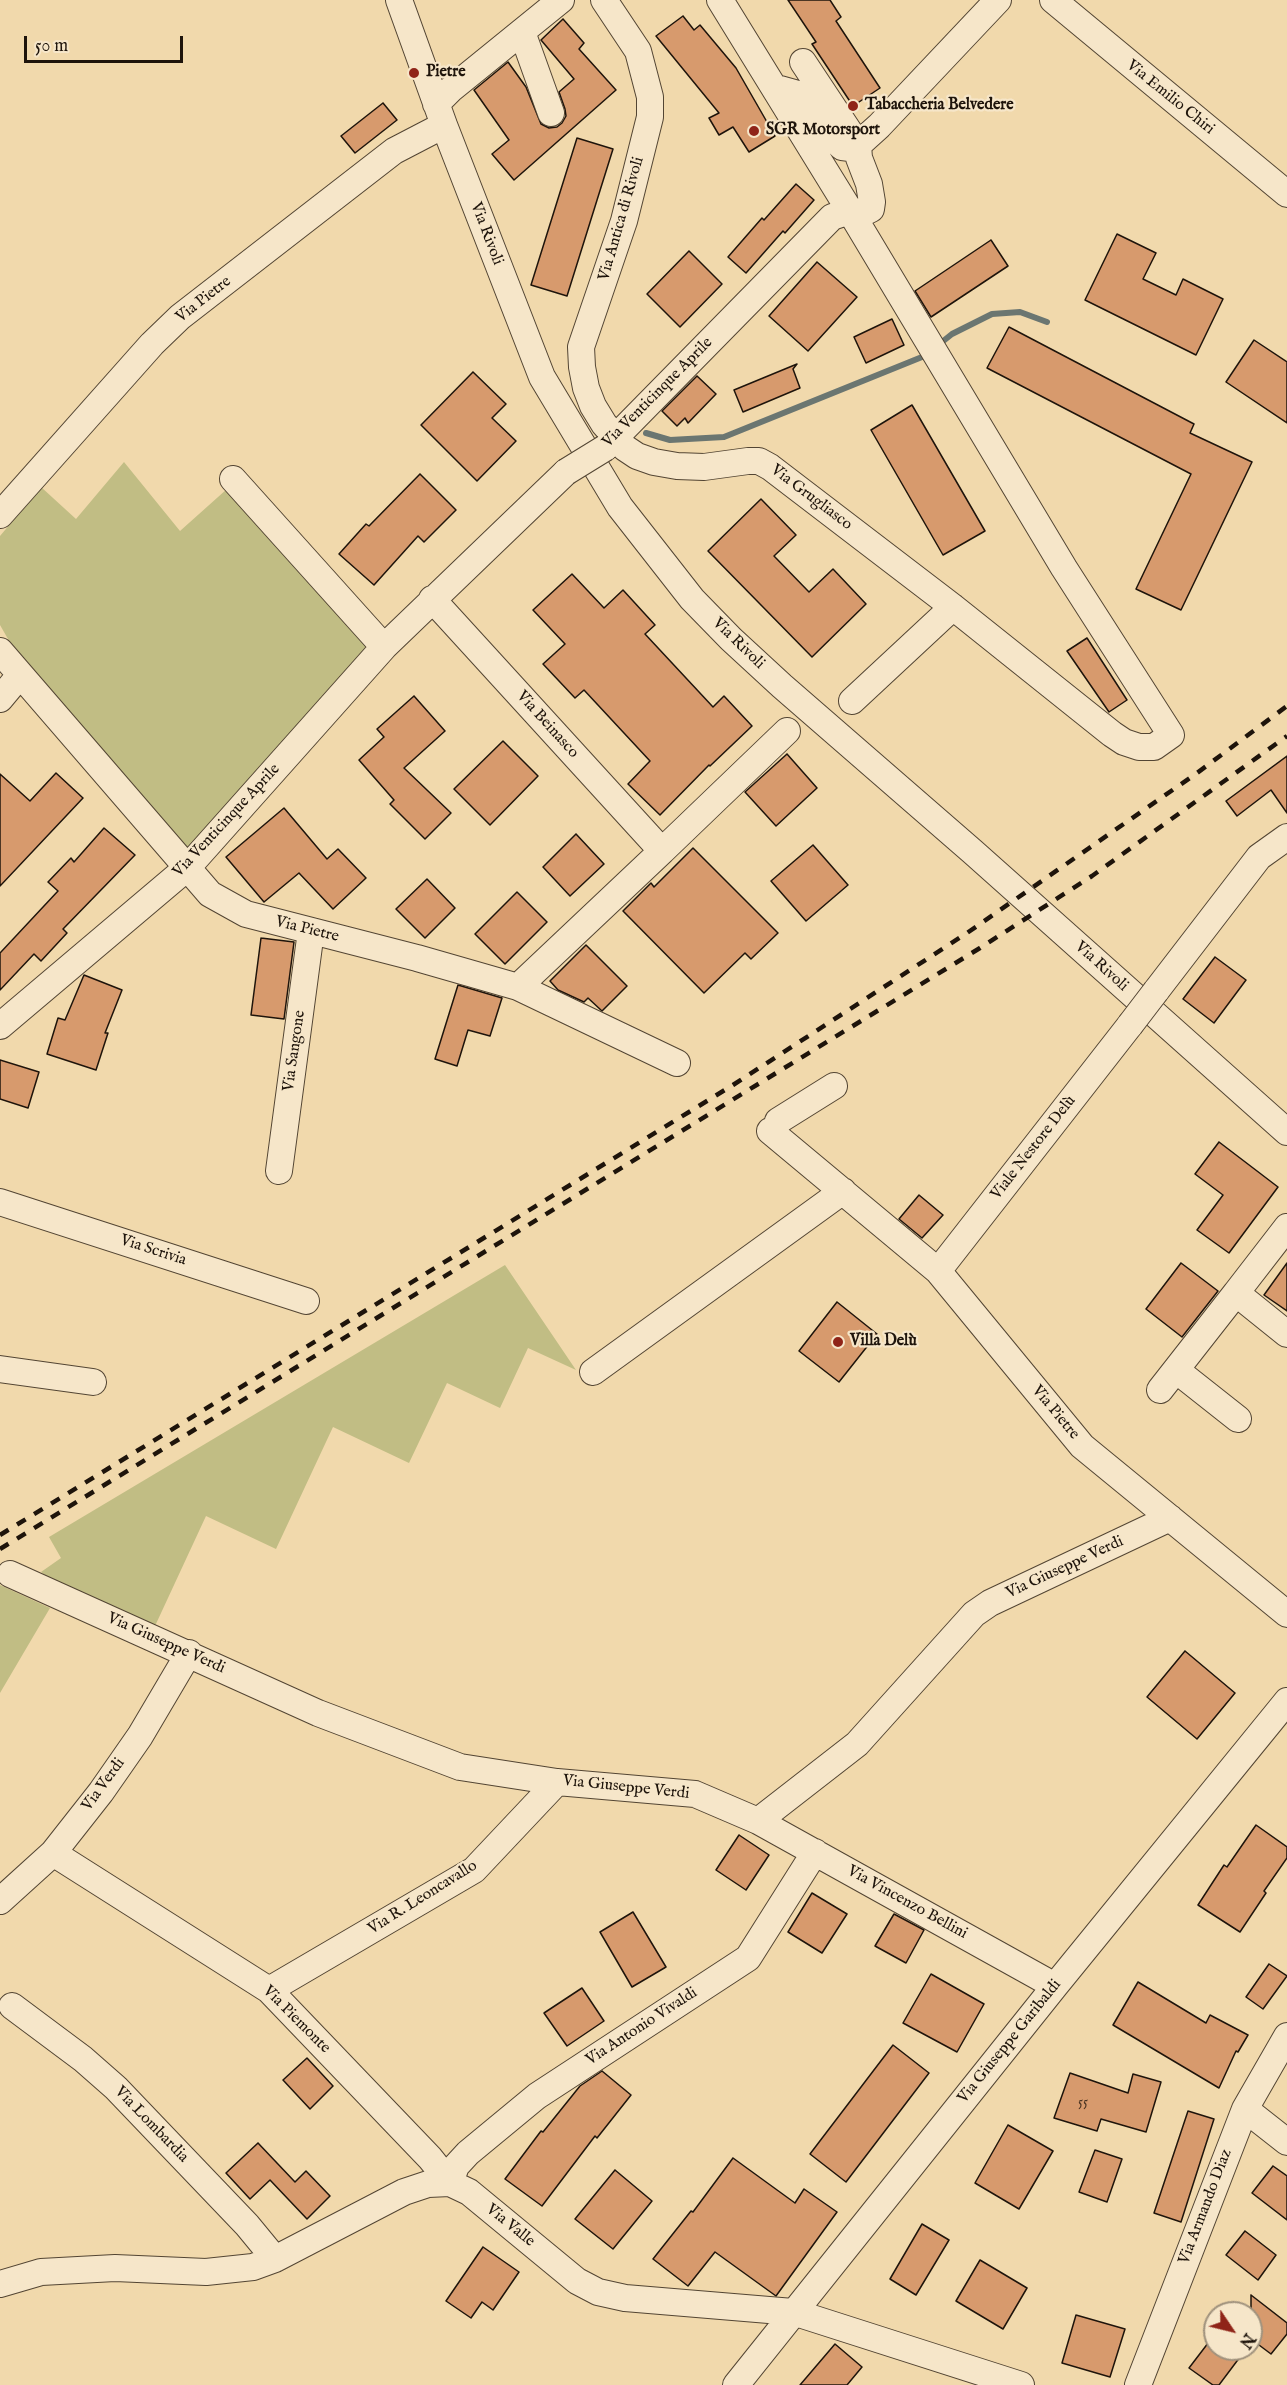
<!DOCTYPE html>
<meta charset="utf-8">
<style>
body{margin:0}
#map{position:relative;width:1287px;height:2385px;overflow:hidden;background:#f1d9ac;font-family:"IM FELL English",serif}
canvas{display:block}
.north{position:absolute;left:1203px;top:2301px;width:60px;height:60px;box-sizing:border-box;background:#f6e6c9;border:2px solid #a0927d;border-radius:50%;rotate:125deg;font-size:16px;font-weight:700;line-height:24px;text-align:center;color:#1e140b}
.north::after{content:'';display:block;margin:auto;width:21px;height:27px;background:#8f2418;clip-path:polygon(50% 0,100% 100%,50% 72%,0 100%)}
.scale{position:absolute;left:24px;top:36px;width:159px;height:27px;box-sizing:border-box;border:3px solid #1e140b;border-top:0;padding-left:8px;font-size:18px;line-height:21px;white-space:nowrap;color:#1e140b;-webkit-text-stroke:4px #f6e6c9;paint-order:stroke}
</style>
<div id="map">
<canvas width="1287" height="2385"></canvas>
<div class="north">N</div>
<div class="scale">50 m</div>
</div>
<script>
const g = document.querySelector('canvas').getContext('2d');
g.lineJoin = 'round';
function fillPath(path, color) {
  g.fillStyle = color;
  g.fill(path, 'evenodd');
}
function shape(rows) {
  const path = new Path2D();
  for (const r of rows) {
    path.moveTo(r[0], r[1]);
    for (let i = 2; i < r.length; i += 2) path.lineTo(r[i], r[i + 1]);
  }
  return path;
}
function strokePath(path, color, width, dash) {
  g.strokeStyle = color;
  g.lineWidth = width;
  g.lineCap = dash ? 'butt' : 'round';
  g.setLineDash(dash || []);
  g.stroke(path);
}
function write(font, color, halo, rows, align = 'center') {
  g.font = font + ' "IM FELL English",serif';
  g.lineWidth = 4.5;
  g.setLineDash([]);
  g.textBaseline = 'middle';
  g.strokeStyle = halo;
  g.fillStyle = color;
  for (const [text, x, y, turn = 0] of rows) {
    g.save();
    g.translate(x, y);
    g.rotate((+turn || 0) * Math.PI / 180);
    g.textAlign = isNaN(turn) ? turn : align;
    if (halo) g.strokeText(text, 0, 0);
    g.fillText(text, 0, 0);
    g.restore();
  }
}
const green = shape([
 [124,462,180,531,227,489,376,656,188,867,8,639,0,625,0,536,41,487,76,519],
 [505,1265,576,1370,528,1348,500,1408,447,1383,409,1463,333,1427,276,1549,206,1516,155,1626,57,1584,41,1572,61,1558,49,1537],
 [0,1585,50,1608,0,1693]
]);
const stream = shape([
 [942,342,952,334,992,314,1020,312,1047,322],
 [646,433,670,440,724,437,922,357]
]);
const building = shape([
 [788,0,830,0,841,17,836,21,880,88,853,106,812,44,816,42,788,0],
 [683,16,694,30,700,25,736,68,775,136,749,152,733,127,719,135,709,118,719,113,656,36,683,16],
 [563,19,584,43,579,49,616,90,514,180,492,154,509,140,474,90,508,62,526,87,541,124,549,128,557,127,562,123,566,116,565,109,559,92,574,79,541,40,563,19],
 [383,103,397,120,355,153,341,136,383,103],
 [577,138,613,149,567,296,531,285,577,138],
 [796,184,814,200,785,233,783,231,746,273,728,257,762,218,764,220,796,184],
 [1117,234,1156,253,1143,279,1176,295,1183,279,1223,299,1196,355,1085,300,1117,234],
 [991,240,1008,266,931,317,915,291,991,240],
 [689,251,722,284,680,327,647,294,689,251],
 [817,262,857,297,808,351,769,316,817,262],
 [892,319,904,345,866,363,854,337,892,319],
 [1009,327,1194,424,1190,433,1252,462,1181,610,1136,589,1191,474,987,368,1009,327],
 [1254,340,1287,362,1287,423,1226,382,1254,340],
 [797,364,793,369,800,388,743,412,734,390,797,364],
 [473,372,506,404,492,418,516,441,477,481,421,425,473,372],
 [697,376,716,394,688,423,685,418,677,426,662,411,697,376],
 [912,405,985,531,943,555,871,430,912,405],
 [420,474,456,510,424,542,418,536,374,585,339,554,366,524,369,526,420,474],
 [761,499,796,535,774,556,809,592,833,569,866,604,812,657,708,551,761,499],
 [572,574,604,608,623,590,655,625,645,634,713,707,724,696,752,726,710,766,709,765,660,815,628,784,650,761,584,690,575,698,543,664,565,644,533,610,572,574],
 [1087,638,1127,700,1109,712,1067,651,1087,638],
 [414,696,445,731,404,768,451,813,425,839,390,804,394,800,359,760,384,737,377,729,414,696],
 [503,741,538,776,490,825,454,789,503,741],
 [787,754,817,788,776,826,745,792,787,754],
 [1287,756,1287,813,1271,790,1237,816,1226,801,1287,756],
 [56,773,83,798,0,886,0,774,30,801,56,773],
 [284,808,327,859,338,849,366,878,333,909,299,873,264,902,226,857,284,808],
 [104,828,135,855,63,929,67,933,41,961,34,954,0,990,0,953,58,891,48,882,71,858,74,862,104,828],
 [576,834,604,864,570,896,543,867,576,834],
 [813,845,848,885,806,921,771,881,813,845],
 [693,848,778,933,751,959,745,953,704,993,623,911,651,883,654,887,693,848],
 [427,879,455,908,425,938,396,909,427,879],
 [517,892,547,922,505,964,475,934,517,892],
 [261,938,294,942,284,1019,251,1015,261,938],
 [586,945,627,986,602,1011,588,998,584,1002,558,990,550,981,586,945],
 [1215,957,1246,980,1214,1023,1183,999,1215,957],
 [84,975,122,990,105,1033,108,1033,96,1070,47,1054,58,1018,65,1020,84,975],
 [458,985,502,998,490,1036,468,1030,457,1066,435,1059,458,985],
 [0,1060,39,1072,28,1108,0,1099,0,1060],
 [1219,1142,1278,1187,1229,1253,1197,1230,1223,1195,1195,1174,1219,1142],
 [919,1195,943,1215,922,1238,899,1219,919,1195],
 [1181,1263,1218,1291,1182,1337,1146,1309,1181,1263],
 [1287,1263,1287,1311,1264,1295,1287,1263],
 [837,1302,877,1334,839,1382,799,1351,837,1302],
 [1185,1651,1235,1693,1197,1739,1147,1697,1185,1651],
 [1256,1825,1287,1847,1287,1858,1264,1891,1266,1893,1240,1932,1198,1905,1224,1865,1227,1867,1256,1825],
 [739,1835,769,1855,746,1890,716,1870,739,1835],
 [812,1893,847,1914,822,1953,788,1932,812,1893],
 [633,1912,666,1967,632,1987,600,1932,633,1912],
 [894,1914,924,1930,906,1963,875,1946,894,1914],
 [1269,1964,1287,1976,1263,2009,1246,1997,1269,1964],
 [931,1974,984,2004,957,2052,903,2023,931,1974],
 [1138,1982,1206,2023,1210,2015,1248,2035,1238,2052,1236,2051,1219,2088,1113,2025,1138,1982],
 [582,1988,604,2021,567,2046,544,2013,582,1988],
 [893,2045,929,2073,846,2182,810,2154,893,2045],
 [307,2058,333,2086,310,2109,283,2080,307,2058],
 [602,2071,631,2095,597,2138,595,2136,542,2206,505,2179,541,2131,543,2132,580,2086,602,2071],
 [1070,2073,1128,2093,1133,2074,1161,2082,1146,2132,1101,2119,1097,2131,1054,2118,1070,2073],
 [1188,2111,1214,2119,1181,2222,1154,2213,1188,2111],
 [1008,2125,1053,2151,1019,2209,975,2183,1008,2125],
 [258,2143,295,2182,306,2171,330,2196,307,2219,270,2180,250,2199,226,2173,258,2143],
 [1095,2150,1122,2159,1107,2202,1079,2192,1095,2150],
 [733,2158,795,2203,804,2189,837,2212,776,2296,715,2252,688,2286,653,2259,691,2211,693,2212,733,2158],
 [1273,2166,1287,2176,1287,2220,1252,2193,1273,2166],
 [615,2170,652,2201,613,2249,575,2219,615,2170],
 [922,2224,949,2240,916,2295,890,2279,922,2224],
 [1245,2231,1276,2255,1258,2280,1226,2255,1245,2231],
 [483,2247,519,2272,493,2310,482,2302,471,2318,446,2301,483,2247],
 [980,2260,1027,2288,1003,2329,956,2301,980,2260],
 [1251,2295,1287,2323,1287,2334,1271,2354,1251,2339,1251,2295],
 [1076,2315,1125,2329,1110,2377,1062,2363,1076,2315],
 [1215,2334,1215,2349,1246,2349,1219,2385,1213,2385,1189,2368,1215,2334],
 [835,2344,862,2367,847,2385,800,2385,835,2344]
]);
const minor = shape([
 [399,0,444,125,542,377,620,507,692,599,731,639,782,686,973,852,1287,1132],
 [604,0,638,51,650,97,650,117,624,221,581,347,582,367,586,388,593,406,604,424,625,448,637,456,654,462,677,466,704,467,748,461,759,461,770,467,953,607,1112,734,1124,742,1139,747,1154,747,1171,735,1064,568,850,211,720,0],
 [1053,0,1287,194],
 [522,32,551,113],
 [780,89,798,94,827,133,842,147,850,148,858,145,879,126,998,0],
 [436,104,450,90,561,0],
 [605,448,832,217,850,211,865,212,871,209,872,202,869,184,859,158,858,145,803,62],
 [233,479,384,647],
 [0,515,152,344,180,317,394,151,444,125],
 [432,599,662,851,518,987],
 [0,651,210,894,246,914,417,958,518,987,677,1063],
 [0,699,20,675],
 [852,701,953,607],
 [662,851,787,731],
 [1156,991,1259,857,1287,837],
 [0,1026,188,867,384,647,566,472],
 [770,1131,938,1271,1082,1446,1287,1614],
 [774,1134,778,1121,834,1086],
 [279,1171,311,931],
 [0,1202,306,1301],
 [1287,1227,1236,1293,1287,1334],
 [938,1271,1130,1025],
 [0,1369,93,1382],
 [1176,1370,1238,1419],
 [593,1372,843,1191],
 [1160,1390,1236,1293],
 [10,1574,318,1713,460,1767,557,1782,695,1794,758,1821,1055,1986],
 [758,1821,857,1744,974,1614,990,1603,1170,1518],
 [53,1853,269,1990,430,2158,450,2183],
 [0,1901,53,1853,101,1792,140,1736,189,1653],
 [269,1990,474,1870,557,1782],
 [12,2006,83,2059,116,2088,247,2225,275,2259],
 [1245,2109,1287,2142],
 [450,2183,456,2166,468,2153,537,2096,748,1958,815,1852],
 [0,2284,41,2272,115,2268,206,2272,253,2267,275,2259,404,2192,428,2184,450,2183,469,2192,577,2281,598,2292,625,2298,793,2312,1021,2385],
 [736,2385,1055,1986,1287,1701],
 [1138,2385,1245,2109,1287,2036]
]);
const rail = shape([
 [0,1535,733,1085,967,933,1197,773,1287,706],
 [0,1549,980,948,1092,876,1287,736]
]);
const minorBridge = shape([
 [566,472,605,448],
 [1130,1025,1156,991]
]);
const markers = [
 [414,73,6,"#8f2418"],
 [853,106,6,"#8f2418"],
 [754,131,6,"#8f2418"],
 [838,1342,6,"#8f2418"]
];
const numberNames = [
 ["55",1083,2103]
];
const poiNames = [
 ["Pietre",426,73],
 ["Tabaccheria Belvedere",865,106],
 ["SGR Motorsport",766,131],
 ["Villa Delù",850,1342]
];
const streetNames = [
 ["Via Emilio Chiri",1170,98,39],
 ["Via Antica di Rivoli",622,219,-74],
 ["Via Rivoli",486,234,69],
 ["Via Pietre",204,300,-38],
 ["Via Venticinque Aprile",658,393,-45],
 ["Via Grugliasco",811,498,37],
 ["Via Rivoli",738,644,44],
 ["Via Beinasco",547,725,48],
 ["Via Venticinque Aprile",227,821,-47],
 ["Via Pietre",307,930,14],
 ["Via Rivoli",1101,967,42],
 ["Via Sangone",295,1051,-82],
 ["Viale Nestore Delù",1034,1148,-52],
 ["Via Scrivia",153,1251,18],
 ["Via Pietre",1055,1413,50],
 ["Via Giuseppe Verdi",1065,1568,-25],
 ["Via Giuseppe Verdi",166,1644,24],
 ["Via Verdi",104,1785,-54],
 ["Via Giuseppe Verdi",626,1788,6],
 ["Via R. Leoncavallo",423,1898,-32],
 ["Via Vincenzo Bellini",907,1903,29],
 ["Via Piemonte",296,2020,45],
 ["Via Antonio Vivaldi",642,2027,-33],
 ["Via Giuseppe Garibaldi",1010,2042,-51],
 ["Via Lombardia",151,2125,46],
 ["Via Armando Diaz",1206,2207,-69],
 ["Via Valle",510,2226,39]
];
fillPath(green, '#c1bd84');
strokePath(stream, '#6b7671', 6);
fillPath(building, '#d79a6d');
strokePath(building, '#1e140b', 1.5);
strokePath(minor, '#534533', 28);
strokePath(minor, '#f6e6c9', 26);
strokePath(rail, '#1e140b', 4.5, [10, 10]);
strokePath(minorBridge, '#534533', 28, []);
strokePath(minorBridge, '#f6e6c9', 26);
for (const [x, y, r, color] of markers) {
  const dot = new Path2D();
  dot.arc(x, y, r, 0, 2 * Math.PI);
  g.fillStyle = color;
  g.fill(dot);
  strokePath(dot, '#f6e6c9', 2);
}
write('14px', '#4c3624', null, numberNames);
write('bold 16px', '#1e140b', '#f6e6c9', poiNames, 'left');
write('16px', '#1e140b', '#f6e6c9', streetNames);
</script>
